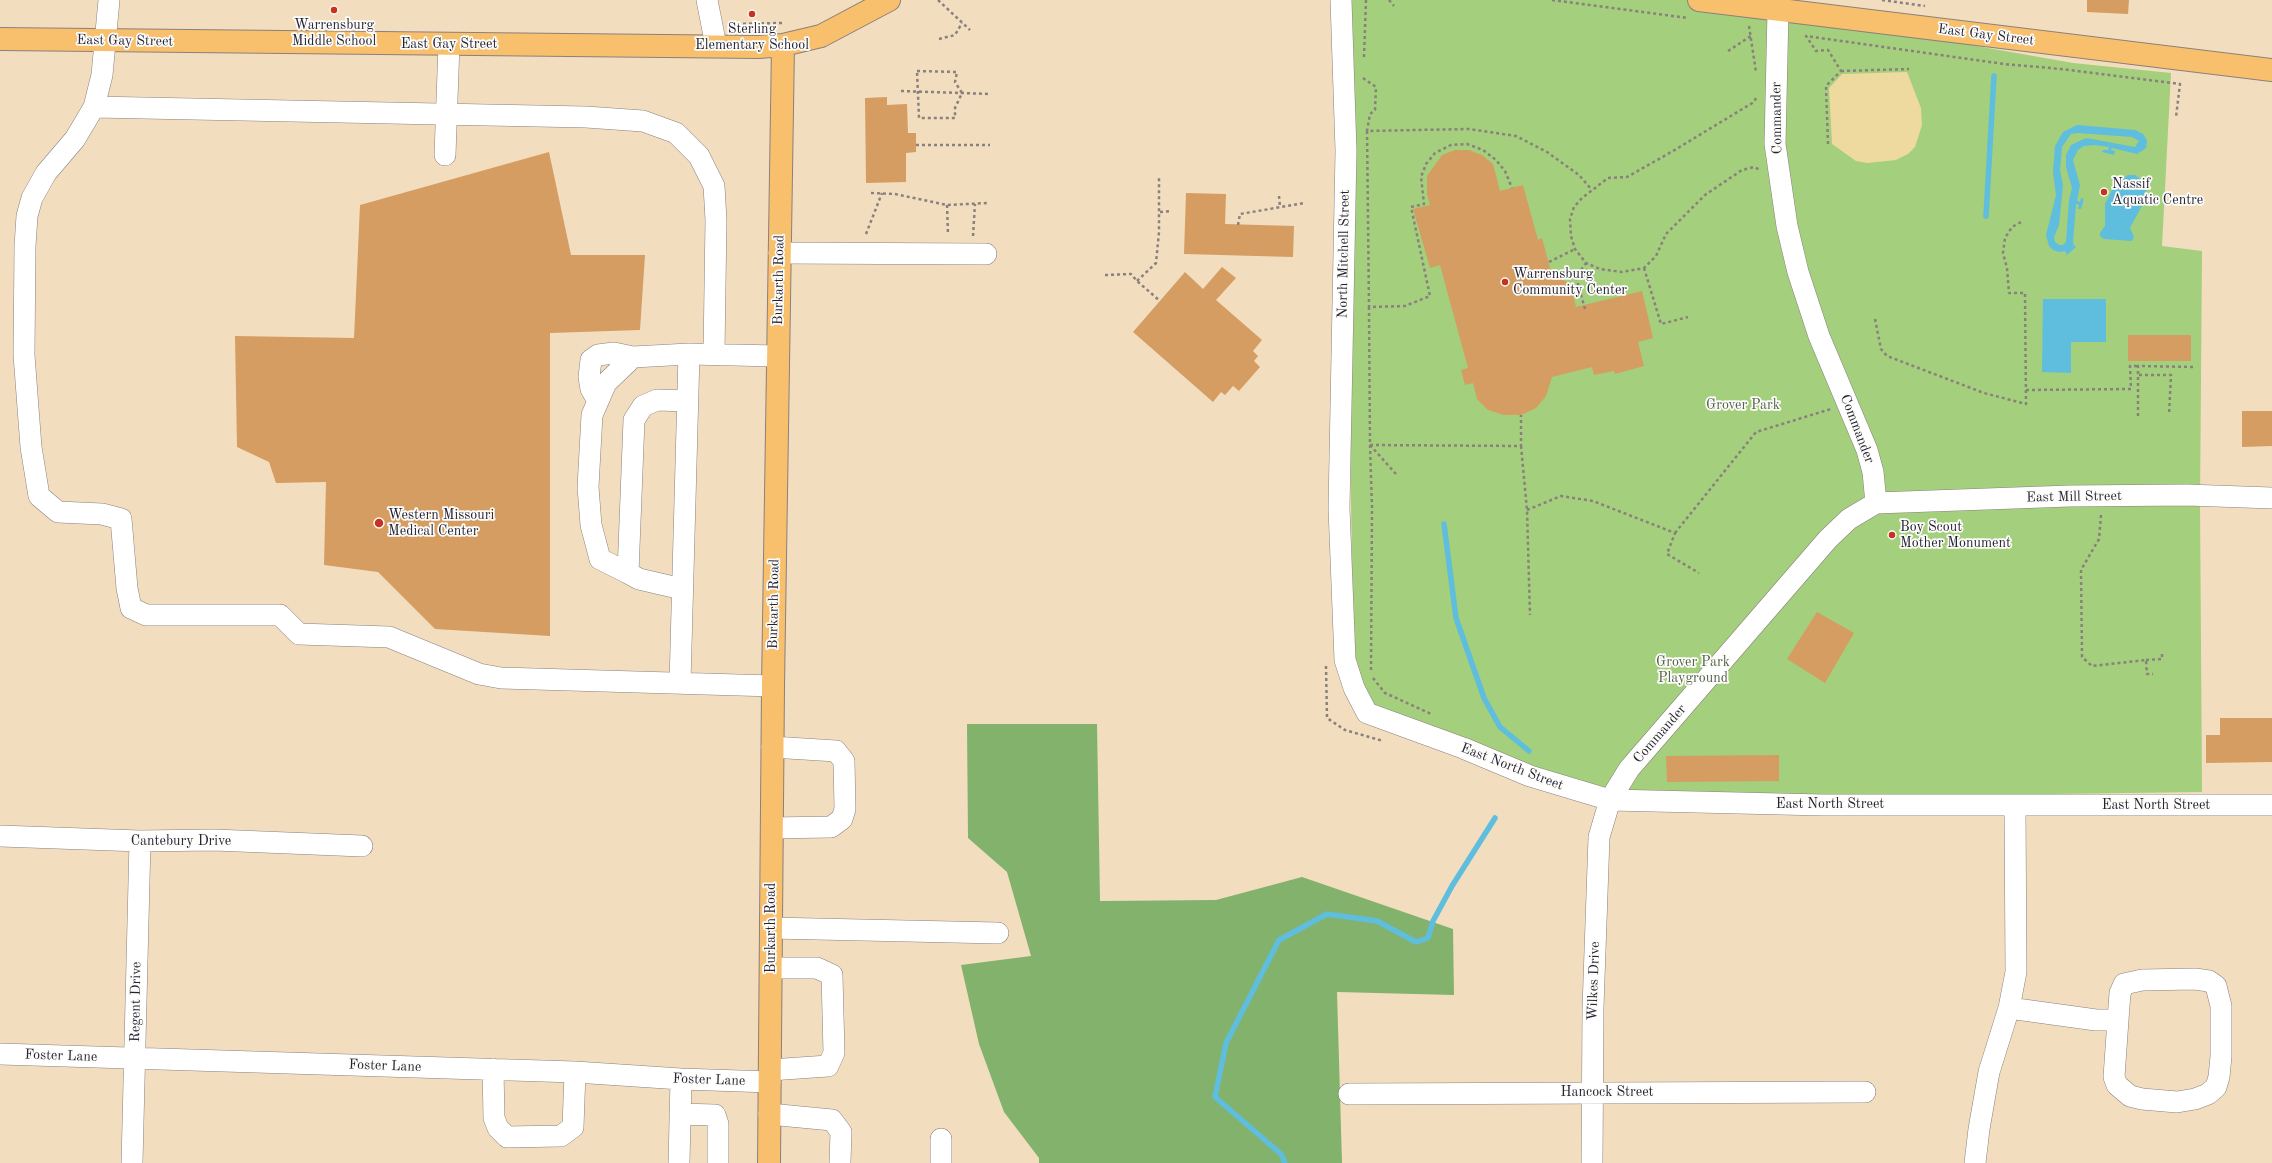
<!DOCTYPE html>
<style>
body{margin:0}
canvas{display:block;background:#f2ddbf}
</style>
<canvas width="2272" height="1163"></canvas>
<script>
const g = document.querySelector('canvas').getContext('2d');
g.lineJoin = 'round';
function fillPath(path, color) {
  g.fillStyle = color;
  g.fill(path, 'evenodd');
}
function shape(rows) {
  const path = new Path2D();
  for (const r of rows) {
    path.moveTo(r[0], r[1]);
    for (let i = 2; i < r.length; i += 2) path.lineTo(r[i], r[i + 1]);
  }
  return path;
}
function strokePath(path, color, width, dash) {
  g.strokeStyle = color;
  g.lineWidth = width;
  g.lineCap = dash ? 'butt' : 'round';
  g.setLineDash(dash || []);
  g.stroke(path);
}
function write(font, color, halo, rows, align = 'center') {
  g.font = font + ' "Old Standard TT",serif';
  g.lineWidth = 3.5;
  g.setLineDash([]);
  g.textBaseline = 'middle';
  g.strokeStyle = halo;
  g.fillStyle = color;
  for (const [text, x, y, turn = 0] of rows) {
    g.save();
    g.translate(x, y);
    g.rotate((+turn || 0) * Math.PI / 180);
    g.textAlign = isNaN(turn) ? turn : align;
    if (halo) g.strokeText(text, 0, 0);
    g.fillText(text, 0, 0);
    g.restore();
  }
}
const green = shape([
 [1343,0,1699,0,1778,11,2073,63,2171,73,2162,246,2202,251,2200,504,2202,792,1610,800,1367,713,1354,688]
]);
const forest = shape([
 [967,724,1097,724,1100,901,1216,900,1302,877,1453,929,1454,995,1337,992,1342,1163,1039,1163,1039,1158,1004,1112,979,1044,961,965,1031,956,1007,872,968,838]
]);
const sand = shape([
 [1907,72,1921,108,1922,125,1915,147,1908,154,1896,160,1867,163,1856,161,1832,144,1829,88,1842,74]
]);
const water = shape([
 [2077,125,2135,130,2143,134,2147,140,2146,148,2137,154,2112,148,2111,150,2115,151,2114,155,2102,152,2103,150,2108,150,2109,147,2094,145,2084,146,2078,150,2073,160,2080,185,2077,201,2080,202,2081,198,2084,199,2081,209,2078,209,2079,205,2076,204,2073,244,2076,247,2067,255,2065,251,2059,252,2053,250,2049,246,2046,235,2056,195,2053,172,2055,146,2063,132],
 [2078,133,2132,137,2139,141,2135,147,2086,138,2071,145,2066,155,2066,167,2072,188,2069,200,2066,242,2063,245,2059,245,2055,242,2054,237,2059,225,2062,196,2063,185,2060,170,2062,147,2071,134],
 [2128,175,2135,175,2142,180,2146,189,2145,200,2130,228,2134,237,2132,241,2104,239,2100,236,2100,233,2105,226,2105,204,2114,186],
 [2043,299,2106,299,2106,342,2071,342,2071,373,2042,372]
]);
const stream = shape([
 [1986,216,1994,76],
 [1444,524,1456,618,1484,698,1500,727,1529,751],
 [1285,1163,1281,1154,1215,1097,1226,1043,1279,940,1327,914,1377,921,1416,942,1428,938,1433,921,1452,886,1495,818]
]);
const building = shape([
 [2087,0,2129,0,2128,14,2087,12],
 [887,97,887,105,907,104,908,133,916,133,916,152,906,153,906,182,866,183,865,98],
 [1455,150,1469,150,1482,155,1493,164,1500,191,1523,185,1538,240,1542,238,1551,272,1571,285,1576,307,1642,291,1653,338,1638,342,1644,366,1615,374,1614,371,1594,375,1592,367,1552,377,1546,396,1536,408,1521,415,1504,415,1488,410,1477,399,1473,383,1465,385,1461,370,1468,368,1440,265,1430,268,1413,209,1430,205,1427,194,1427,176,1442,155],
 [549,152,571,255,645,255,640,330,550,333,550,636,435,629,378,572,324,565,326,482,276,483,269,462,237,447,235,336,354,338,360,205],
 [1186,193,1226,194,1225,224,1294,226,1293,257,1184,254],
 [1222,267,1236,278,1216,300,1262,340,1253,351,1258,356,1254,361,1260,367,1239,391,1233,386,1225,395,1221,392,1213,402,1133,332,1185,272,1203,289],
 [2128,335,2191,335,2191,361,2128,361],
 [2242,411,2272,411,2272,446,2242,447],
 [1817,612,1854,633,1825,683,1787,659],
 [2220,718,2272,718,2272,762,2206,763,2206,735,2220,735],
 [1779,755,1779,781,1667,782,1666,756]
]);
const path = shape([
 [938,0,970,30],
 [1389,0,1394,6],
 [1552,0,1688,18],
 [1882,0,1925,6],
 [731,24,782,23],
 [1749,26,1756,72],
 [939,39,955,35,962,23],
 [1728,51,1751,36],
 [1364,57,1366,0],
 [917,71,957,72,955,82,962,93,955,108,955,118,919,118,917,71],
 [1841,71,1909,69],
 [1363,78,1376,87,1375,110,1370,114,1367,131,1469,129,1516,136,1547,152,1579,175,1592,190],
 [901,91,991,94],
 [1756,98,1754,102,1673,151,1627,177,1608,178,1582,198,1574,207,1570,219,1571,236,1575,249,1586,263,1600,269,1622,272,1644,268,1656,256,1666,234,1705,195,1742,170,1754,167,1760,170],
 [1367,131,1369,307,1405,306,1430,296,1411,207,1424,204,1421,177,1426,164,1435,153,1451,145,1467,144,1483,150,1496,160,1505,171,1512,188],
 [1828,144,1826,86,1841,71,1828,50,1816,51,1806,36,2004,64,2061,69,2180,84,2176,117],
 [916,145,990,145],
 [871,193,895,194,947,205,988,203],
 [1279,196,1280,207],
 [947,205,948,234],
 [1160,212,1172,211],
 [1238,225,1240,214,1305,203],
 [866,234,882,193],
 [973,236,975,204],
 [1549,262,1575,249],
 [1644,268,1661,324,1688,317],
 [1105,275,1131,274,1137,281,1160,301],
 [1137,281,1156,263,1159,232,1159,177],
 [1369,307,1370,445,1521,446,1521,415],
 [1585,309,1576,277,1586,263],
 [1875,319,1881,349,1887,356,1984,393,2026,404,2025,293,2009,293,2007,268,2003,253,2005,238,2012,227,2021,222],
 [2139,375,2171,375,2169,415],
 [2026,390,2131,389,2130,366,2138,366],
 [2138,416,2138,366,2194,367],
 [1370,445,1372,508,1371,672],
 [1370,445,1396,474],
 [1521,446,1527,510,1530,615],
 [1527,510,1561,496,1593,501,1675,533,1667,554,1699,573],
 [2101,515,2099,539,2081,570,2082,657,2092,666,2146,660,2147,674,2153,674],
 [1675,533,1756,432,1831,409],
 [2146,660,2162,659,2162,654],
 [1326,666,1327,718,1345,730,1383,741],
 [1373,678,1385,693,1431,714]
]);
const minor = shape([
 [109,0,102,75,94,107,75,139,46,173,32,198,27,216,25,246,24,355,31,447,39,496,58,512,102,514,121,519,127,588,131,608,146,615,280,615,299,634,389,637,479,674,501,678,773,686],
 [707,0,716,46],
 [1341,0,1346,151,1339,508,1345,660,1354,688,1367,713,1463,748,1530,776,1610,800,1823,805,2272,805],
 [1778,11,1775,144,1787,226,1798,272,1819,336,1867,450,1873,472,1876,503],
 [94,107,586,117,643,121,676,133,699,156,714,186,716,220,714,353],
 [445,155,449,44],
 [779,253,986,254],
 [598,401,591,389,589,377,591,360,598,355,614,353,633,357],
 [628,573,600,559,591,525,588,487,592,415,606,383,633,357,689,354],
 [682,589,639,579,628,573,634,420,643,406,657,400,688,401],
 [680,683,689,354,777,356],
 [772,828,831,827,842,819,845,809,844,761,836,751,772,747],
 [0,836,140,841,214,840,362,846],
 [771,928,998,933],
 [2009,1008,2096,1020,2118,1020,2120,993,2124,984,2142,980,2195,979,2209,981,2216,986,2221,1006,2221,1056,2219,1077,2216,1087,2208,1094,2195,1099,2177,1102,2142,1099,2130,1096,2117,1085,2114,1077,2118,1020],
 [0,1054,575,1072,681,1079,770,1082],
 [493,1069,494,1118,498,1128,507,1137,561,1136,573,1127,575,1072],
 [770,1070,828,1066,834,1053,832,975,817,968,771,968],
 [1349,1094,1865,1092],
 [680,1114,715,1115,718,1124,718,1163],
 [769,1114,832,1120,841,1132,840,1163],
 [941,1139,941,1163],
 [132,1163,140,841],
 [679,1163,681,1079],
 [1592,1163,1593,1008,1599,837,1610,800,1629,769,1828,539,1849,519,1876,503,2070,496,2187,495,2272,498],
 [1975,1163,1979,1129,1989,1072,2009,1008,2016,972,2015,806]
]);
const major = shape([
 [1699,0,2272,70],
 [0,39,759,47,783,45,821,36,889,0],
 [769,1163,773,686,783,45]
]);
const markers = [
 [334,10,4,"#c8321e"],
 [752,14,4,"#c8321e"],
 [2104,192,4,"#c8321e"],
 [1505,282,4,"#c8321e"],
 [379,523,5,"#c8321e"],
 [1892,535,4,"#c8321e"]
];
const poiNames = [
 ["Warrensburg",334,25,"center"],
 ["Middle School",334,41,"center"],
 ["Sterling",752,29,"center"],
 ["Elementary School",752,45,"center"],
 ["Nassif",2112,184],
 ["Aquatic Centre",2112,200],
 ["Warrensburg",1513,274],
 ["Community Center",1513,290],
 ["Western Missouri",388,515],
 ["Medical Center",388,531],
 ["Boy Scout",1900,527],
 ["Mother Monument",1900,543]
];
const streetNames = [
 ["East Gay Street",1986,35,7],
 ["East Gay Street",125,41,1],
 ["East Gay Street",449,44],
 ["Commander",1777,118,-91],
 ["North Mitchell Street",1344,254,-89],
 ["Burkarth Road",779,280,-89],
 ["Commander",1857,429,69],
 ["East Mill Street",2074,497,-1],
 ["Burkarth Road",774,604,-89],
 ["Commander",1660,734,-49],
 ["East North Street",1512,767,21],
 ["East North Street",1830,804],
 ["East North Street",2156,805],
 ["Cantebury Drive",181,841],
 ["Burkarth Road",771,928,-90],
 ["Wilkes Drive",1594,981,-88],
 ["Regent Drive",136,1002,-89],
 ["Foster Lane",61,1056,2],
 ["Foster Lane",385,1066,2],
 ["Foster Lane",709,1080,2],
 ["Hancock Street",1607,1092]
];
const parkNames = [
 ["Grover Park",1743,405],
 ["Grover Park",1693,662],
 ["Playground",1693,678]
];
fillPath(green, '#a4cf7c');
fillPath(forest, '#83b26c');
fillPath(sand, '#eeda9e');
fillPath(water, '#5fbddd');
strokePath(stream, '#5fbddd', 5.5);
fillPath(building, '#d59d62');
strokePath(minor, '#8a807d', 22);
strokePath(major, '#8a807d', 24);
strokePath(path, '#8a807d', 2.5, [3, 3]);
strokePath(minor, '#fff', 21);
strokePath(major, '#f8bf6c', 22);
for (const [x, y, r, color] of markers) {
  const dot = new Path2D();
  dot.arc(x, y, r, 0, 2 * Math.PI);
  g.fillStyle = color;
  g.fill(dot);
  strokePath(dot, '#fdfcf7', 1.5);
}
write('14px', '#22223b', '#fdfcf7', poiNames, 'left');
write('14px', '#22223b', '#fdfcf7', streetNames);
write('14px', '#505f52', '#fdfcf7', parkNames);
</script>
